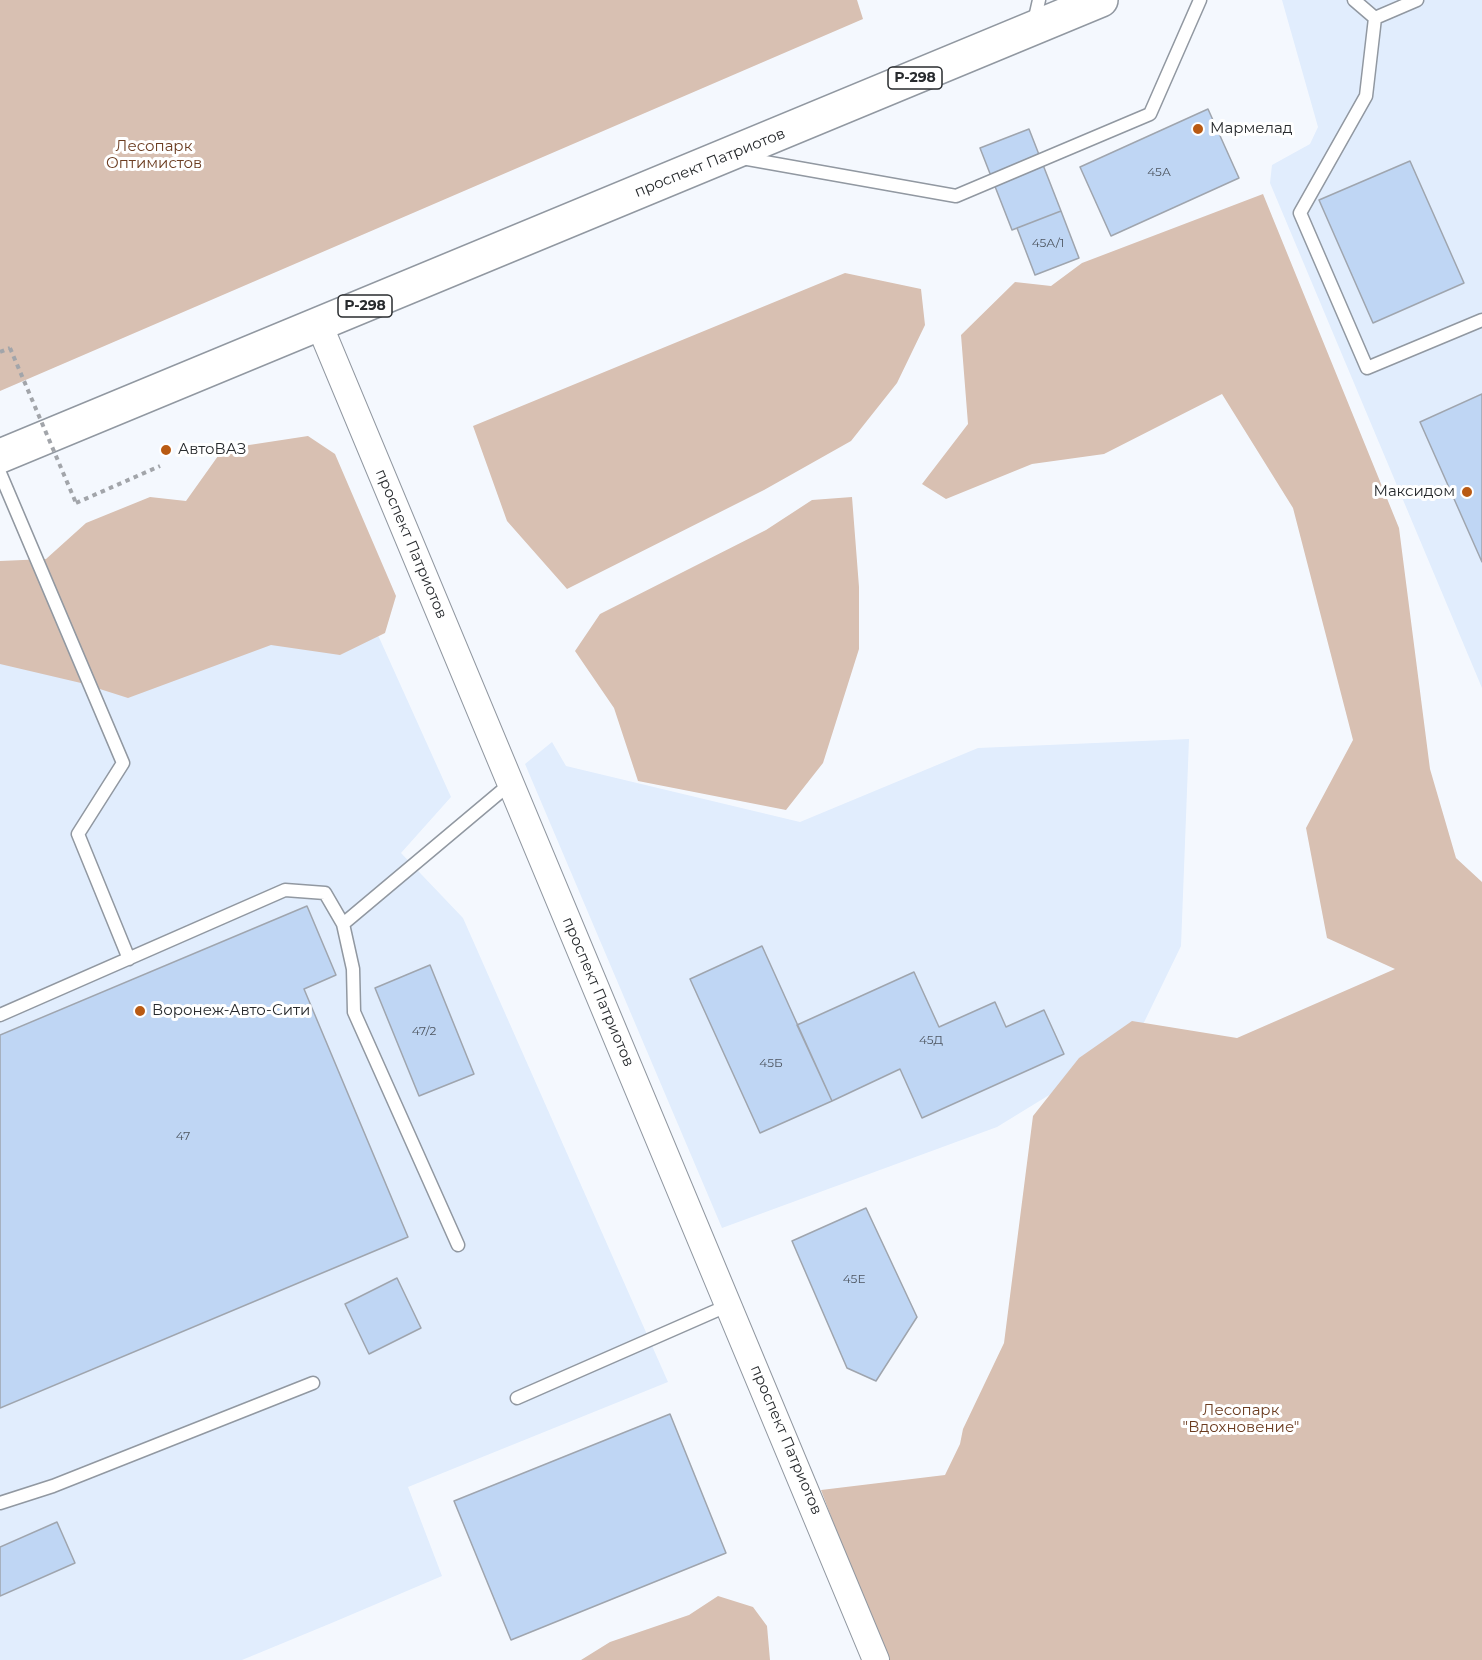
<!DOCTYPE html>
<meta charset="utf-8">
<style>
body{margin:0}
canvas{display:block;background:#f4f8fe}
</style>
<canvas width="1482" height="1660"></canvas>
<script>
const g = document.querySelector('canvas').getContext('2d');
g.lineJoin = 'round';
function fillPath(path, color) {
  g.fillStyle = color;
  g.fill(path, 'evenodd');
}
function shape(rows) {
  const path = new Path2D();
  for (const r of rows) {
    path.moveTo(r[0], r[1]);
    for (let i = 2; i < r.length; i += 2) path.lineTo(r[i], r[i + 1]);
  }
  return path;
}
function strokePath(path, color, width, dash) {
  g.strokeStyle = color;
  g.lineWidth = width;
  g.lineCap = dash ? 'butt' : 'round';
  g.setLineDash(dash || []);
  g.stroke(path);
}
function write(font, color, halo, rows, align = 'center') {
  g.font = font + ' Montserrat,sans-serif';
  g.lineWidth = 6;
  g.setLineDash([]);
  g.textBaseline = 'middle';
  g.strokeStyle = halo;
  g.fillStyle = color;
  for (const [text, x, y, turn = 0] of rows) {
    g.save();
    g.translate(x, y);
    g.rotate((+turn || 0) * Math.PI / 180);
    g.textAlign = isNaN(turn) ? turn : align;
    if (halo) g.strokeText(text, 0, 0);
    g.fillText(text, 0, 0);
    g.restore();
  }
}
const built = shape([
 [1282,0,1482,0,1482,688,1270,183,1272,165,1310,144,1318,127],
 [359,593,451,797,401,853,463,918,668,1382,408,1487,442,1576,334,1622,242,1660,0,1660,0,664,68,637],
 [1189,739,1181,946,1134,1043,997,1127,722,1228,525,764,552,742,566,766,800,822,978,748]
]);
const green = shape([
 [0,0,857,0,863,19,0,391],
 [1263,194,1399,528,1430,769,1456,858,1482,882,1482,1660,885,1660,821,1490,945,1475,960,1444,963,1429,1004,1343,1033,1116,1079,1058,1132,1021,1237,1038,1395,969,1327,938,1306,828,1353,740,1293,508,1222,394,1104,454,1032,464,946,499,922,484,968,424,961,335,1015,282,1051,286,1082,263],
 [845,273,921,289,925,325,897,383,851,441,764,490,567,589,507,521,473,426],
 [308,436,335,454,396,596,385,633,340,655,271,645,128,698,81,683,0,664,0,561,46,559,86,523,150,497,186,501,223,449],
 [852,497,859,587,859,649,823,763,786,810,638,781,614,708,575,651,600,614,766,530,812,500],
 [718,1596,753,1607,767,1626,770,1660,581,1660,610,1642,689,1615]
]);
const building = shape([
 [1208,109,1239,178,1111,236,1080,167,1208,109],
 [1029,129,1061,211,1012,230,980,148,1029,129],
 [1410,161,1464,283,1373,323,1319,200,1410,161],
 [1061,211,1079,258,1035,275,1017,228,1061,211],
 [1482,394,1482,562,1420,422,1482,394],
 [307,906,336,975,304,989,408,1237,0,1408,0,1035,307,906],
 [762,946,832,1101,760,1133,690,979,762,946],
 [430,965,474,1074,419,1096,375,988,430,965],
 [914,972,939,1027,995,1002,1006,1027,1044,1010,1064,1054,922,1118,900,1069,832,1101,797,1025,914,972],
 [866,1208,917,1317,876,1381,847,1368,792,1241,866,1208],
 [397,1278,421,1328,369,1354,345,1304,397,1278],
 [670,1414,726,1553,511,1640,454,1501,670,1414],
 [57,1522,75,1563,0,1596,0,1547,57,1522]
]);
const path = shape([
 [0,352,10,348],
 [76,503,160,466]
]);
const lane = shape([
 [1354,0,1375,18,1366,96,1300,213,1367,368,1482,320],
 [1375,18,1417,0],
 [1034,22,1039,0],
 [742,158,956,196,1150,114,1200,0],
 [0,473,123,763,78,834,129,959],
 [343,924,353,969,354,1012,458,1245],
 [0,1015,285,890,325,893,343,924,511,783],
 [517,1398,729,1305],
 [0,1503,53,1486,313,1383]
]);
const street = shape([
 [319,324,876,1660]
]);
const highway = shape([
 [0,456,1101,0]
]);
const pathBridge = shape([
 [10,348,76,503]
]);
const markers = [
 [1198,129,6,"#b95a13"],
 [166,450,6,"#b95a13"],
 [1467,492,6,"#b95a13"],
 [140,1011,6,"#b95a13"]
];
const numberNames = [
 ["45А",1159,172],
 ["45А/1",1048,243],
 ["47/2",424,1031],
 ["45Д",931,1040],
 ["45Б",771,1063],
 ["47",183,1136],
 ["45Е",854,1279]
];
const shields = [
 [915,78,54],
 [365,306,54]
];
const shieldNames = [
 ["Р-298",915,78],
 ["Р-298",365,306]
];
const poiNames = [
 ["Мармелад",1210,129],
 ["АвтоВАЗ",178,450],
 ["Максидом",1455,492,"right"],
 ["Воронеж-Авто-Сити",152,1011]
];
const parkNames = [
 ["Лесопарк",154,147],
 ["Оптимистов",154,164],
 ["Лесопарк",1241,1411],
 ["\"Вдохновение\"",1241,1428]
];
const streetNames = [
 ["проспект Патриотов",710,163,-22],
 ["проспект Патриотов",411,544,67],
 ["проспект Патриотов",598,992,67],
 ["проспект Патриотов",786,1440,67]
];
fillPath(built, '#e1edfd');
fillPath(green, '#d8c0b2');
fillPath(building, '#bfd6f4');
strokePath(building, '#9fa5ae', 1.5);
strokePath(lane, '#9198a1', 15);
strokePath(street, '#9198a1', 28);
strokePath(highway, '#9198a1', 36);
strokePath(path, '#a2a5aa', 4, [4.5, 4.5]);
strokePath(lane, '#fff', 12);
strokePath(street, '#fff', 26);
strokePath(highway, '#fff', 33);
strokePath(pathBridge, '#a2a5aa', 4, [4.5, 4.5]);
for (const [x, y, r, color] of markers) {
  const dot = new Path2D();
  dot.arc(x, y, r, 0, 2 * Math.PI);
  g.fillStyle = color;
  g.fill(dot);
  strokePath(dot, '#fff', 2);
}
write('12px', '#4e5660', null, numberNames);
for (const [x, y, w] of shields) {
  const box = new Path2D();
  box.roundRect(x - w / 2, y - 11, w, 22, 4.5);
  g.fillStyle = '#fff';
  g.fill(box);
  strokePath(box, '#282b2e', 1.5);
}
write('bold 14px', '#282b2e', null, shieldNames);
write('15px', '#282b2e', '#fff', poiNames, 'left');
write('15px', '#6b3c20', '#fff', parkNames);
write('15px', '#282b2e', '#fff', streetNames);
</script>
